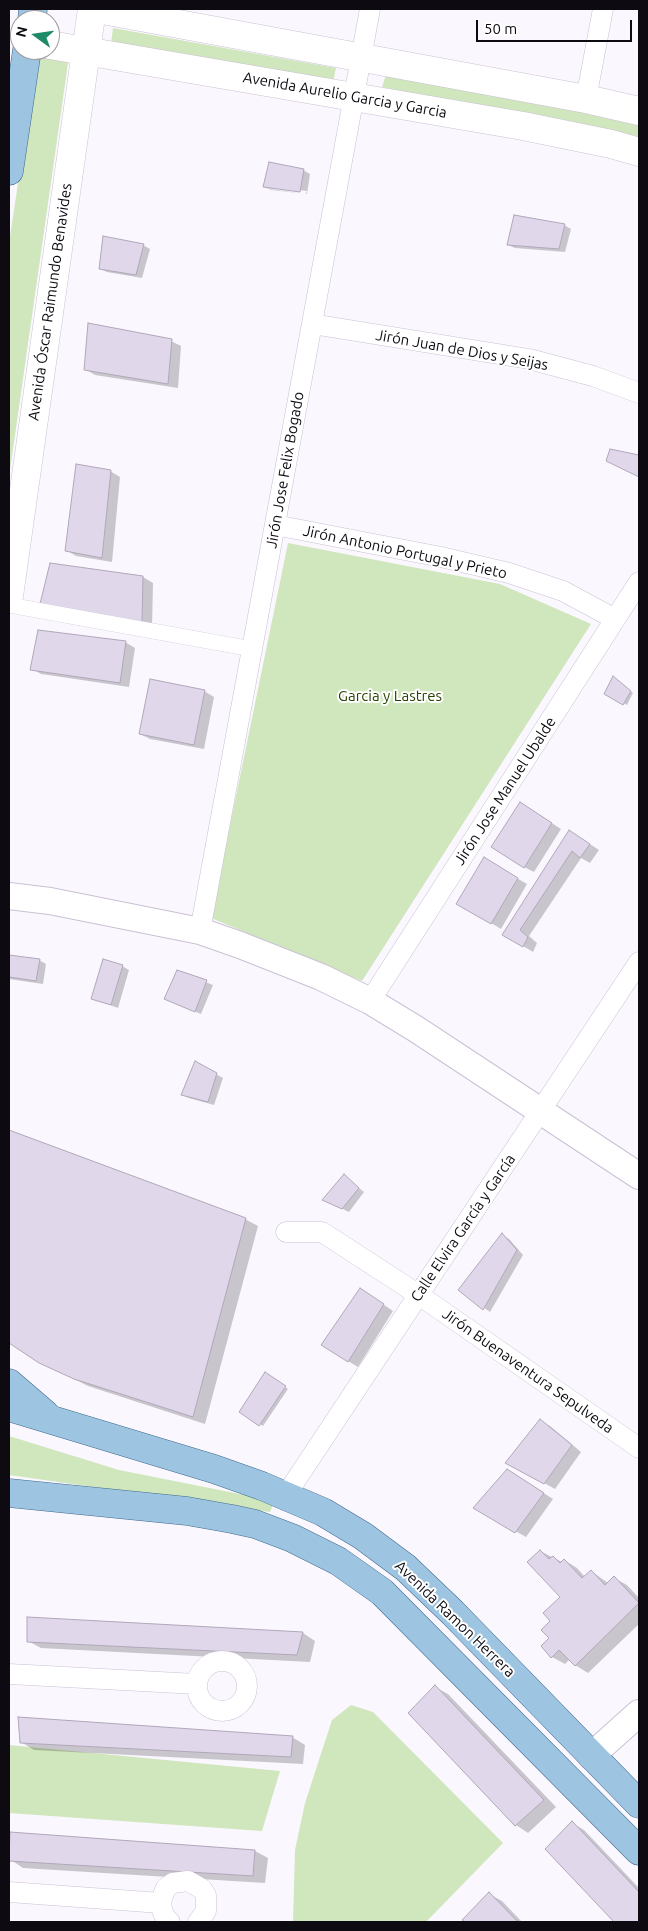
<!DOCTYPE html>
<meta charset="utf-8">
<style>
body{margin:0}
#map{position:relative;width:648px;height:1931px;overflow:hidden;background:#fbf7ff;font-family:Ubuntu,sans-serif}
canvas{display:block}
.frame{position:absolute;inset:0;border:10px solid #0e0a11;pointer-events:none}
.north{position:absolute;left:10px;top:10px;width:50px;height:50px;box-sizing:border-box;background:#fff;border:1px solid #9f9da0;border-radius:50%;rotate:284deg;font-size:14px;font-weight:700;line-height:20px;text-align:center;color:#0e0a11}
.north::after{content:'';display:block;margin:auto;width:18px;height:22px;background:#1f8a67;clip-path:polygon(50% 0,100% 100%,50% 72%,0 100%)}
.scale{position:absolute;left:476px;top:20px;width:156px;height:22px;box-sizing:border-box;border:2px solid #0e0a11;border-top:0;padding-left:6px;font-size:15px;line-height:18px;white-space:nowrap;color:#0e0a11;-webkit-text-stroke:4px #fff;paint-order:stroke}
</style>
<div id="map">
<canvas width="648" height="1931"></canvas>
<div class="frame"></div>
<div class="north">N</div>
<div class="scale">50 m</div>
</div>
<script>
const g = document.querySelector('canvas').getContext('2d');
g.lineJoin = 'round';
function fillPath(path, color) {
  g.fillStyle = color;
  g.fill(path, 'evenodd');
}
function shape(rows) {
  const path = new Path2D();
  for (const r of rows) {
    if (r.length === 3) {
      path.moveTo(r[0] + r[2], r[1]);
      path.arc(r[0], r[1], r[2], 0, 2 * Math.PI);
      continue;
    }
    path.moveTo(r[0], r[1]);
    for (let i = 2; i < r.length; i += 2) path.lineTo(r[i], r[i + 1]);
  }
  return path;
}
function strokePath(path, color, width, dash) {
  g.strokeStyle = color;
  g.lineWidth = width;
  g.lineCap = dash ? 'butt' : 'round';
  g.setLineDash(dash || []);
  g.stroke(path);
}
function write(font, color, halo, rows, align = 'center') {
  g.font = font + ' Ubuntu,sans-serif';
  g.lineWidth = 4;
  g.setLineDash([]);
  g.textBaseline = 'middle';
  g.strokeStyle = halo;
  g.fillStyle = color;
  for (const [text, x, y, turn = 0] of rows) {
    g.save();
    g.translate(x, y);
    g.rotate((+turn || 0) * Math.PI / 180);
    g.textAlign = isNaN(turn) ? turn : align;
    if (halo) g.strokeText(text, 0, 0);
    g.fillText(text, 0, 0);
    g.restore();
  }
}
const green = shape([
 [113,28,336,68,333,82,111,44],
 [42,57,62,57,68,63,9,477,9,243,36,64],
 [386,75,586,108,639,125,639,146,582,128,382,87],
 [288,543,500,584,591,624,362,981,211,918],
 [9,1436,119,1470,275,1501,270,1512,9,1475],
 [351,1705,373,1712,503,1843,426,1922,293,1922,295,1850,305,1803,332,1720],
 [9,1745,280,1771,262,1831,9,1813]
]);
const shadow = shape([
 [303,170,310,174,307,194,271,190,264,186],
 [270,186,307,191,306,194,270,189],
 [564,225,571,229,565,252,515,248,508,245],
 [143,245,150,249,142,278,107,272,100,269],
 [171,341,181,346,178,388,95,375,85,369],
 [110,471,120,477,112,562,76,556,66,550],
 [51,565,143,577,153,583,152,628],
 [125,642,135,648,129,687,41,674,32,669],
 [616,680,633,693,627,705,606,693],
 [204,691,214,697,204,749,150,739,140,734],
 [530,809,561,829,534,872,524,867],
 [579,837,599,850,590,863,581,858,529,936,537,943,533,952,503,934],
 [484,859,527,884,501,929,458,903],
 [9,956,39,960,46,964,43,984,9,979],
 [122,966,129,970,118,1008,93,999],
 [177,971,213,985,201,1014,165,999],
 [196,1063,223,1078,214,1105,189,1098,182,1095],
 [9,1132,245,1219,258,1226,205,1424,88,1386,54,1369,9,1342],
 [344,1176,364,1192,349,1212,330,1203],
 [502,1235,509,1239,523,1255,490,1312,460,1290],
 [361,1289,393,1311,358,1367,348,1361],
 [265,1374,288,1389,263,1426,240,1412],
 [540,1421,550,1426,581,1452,555,1489,517,1468],
 [517,1476,553,1499,526,1537,475,1508],
 [540,1551,562,1562,564,1560,577,1568,585,1577,591,1571,608,1583,614,1578,627,1585,639,1598,639,1624,588,1673,575,1665,570,1659,565,1664,552,1657,552,1621,562,1597],
 [29,1618,303,1633,315,1641,310,1662,41,1648,28,1641],
 [435,1687,448,1694,556,1807,528,1833,516,1825],
 [292,1737,305,1745,303,1764,34,1750,21,1742],
 [572,1823,584,1830,639,1888,639,1922,616,1922,547,1849],
 [12,1833,255,1851,268,1858,265,1883,23,1868,11,1860],
 [489,1894,502,1901,522,1922,466,1922,464,1920]
]);
const building = shape([
 [269,162,304,169,300,192,263,187,269,162],
 [514,215,565,224,559,249,507,245,514,215],
 [103,236,144,244,136,275,99,269,103,236],
 [88,323,172,339,168,384,84,370,88,323],
 [610,449,639,455,639,485,639,477,606,461,610,449],
 [76,464,111,470,102,558,65,551,76,464],
 [50,563,143,576,142,623,39,608,50,563],
 [38,630,126,641,120,683,30,670,38,630],
 [613,676,631,691,623,705,604,694,613,676],
 [150,679,205,690,194,745,139,734,150,679],
 [520,802,552,823,524,868,491,847,520,802],
 [569,830,590,844,580,858,572,851,520,930,528,937,523,947,502,935,569,830],
 [484,857,518,878,491,924,456,904,484,857],
 [9,955,40,959,36,981,9,977,9,955],
 [103,959,123,965,111,1005,91,999,103,959],
 [177,970,207,980,195,1012,164,999,177,970],
 [195,1061,217,1073,208,1102,181,1095,195,1061],
 [9,1130,246,1218,193,1417,74,1379,39,1363,9,1343,9,1130],
 [344,1174,359,1188,342,1209,322,1200,344,1174],
 [502,1233,517,1250,483,1310,458,1290,502,1233],
 [360,1288,384,1304,348,1362,321,1345,360,1288],
 [265,1372,286,1386,259,1426,239,1412,265,1372],
 [540,1419,572,1445,544,1484,505,1463,540,1419],
 [507,1469,544,1493,515,1533,473,1508,507,1469],
 [540,1550,549,1559,553,1556,560,1563,564,1559,582,1578,591,1570,605,1585,614,1576,639,1603,575,1666,559,1650,551,1658,541,1646,549,1638,541,1630,550,1621,543,1613,560,1597,527,1562,540,1550],
 [27,1617,303,1632,297,1655,27,1642,27,1617],
 [435,1685,544,1800,515,1826,408,1713,435,1685],
 [18,1717,293,1736,291,1757,20,1743,18,1717],
 [572,1821,639,1892,639,1922,614,1922,545,1849,572,1821],
 [10,1832,255,1850,253,1876,9,1861,10,1832],
 [489,1892,518,1922,465,1922,462,1920,489,1892]
]);
const pedestrian = shape([
 [9,605,252,649]
]);
const minor = shape([
 [586,99,603,9],
 [312,324,529,359,593,376,639,393],
 [275,525,441,557,509,573,563,591,615,619],
 [200,931,370,9],
 [370,1001,639,582],
 [286,1232,322,1232,419,1295,639,1448],
 [286,1495,639,962],
 [222,1686,25],
 [9,1674,197,1684],
 [9,1892,161,1903],
 [170,1922,165,1917,162,1910,161,1903,163,1895,166,1888,173,1883,188,1881,202,1889,206,1895,206,1911,198,1922]
]);
const tertiary = shape([
 [9,896,50,901,200,931,240,945,321,977,370,1001,416,1029,639,1176],
 [591,1756,639,1713]
]);
const secondary = shape([
 [97,9,586,99,639,111],
 [50,45,523,126,611,144,639,152],
 [9,596,92,9]
]);
const primary = shape([
 [32,20,33,9],
 [9,171,27,50],
 [9,1383,45,1414],
 [9,1407,214,1469,262,1486,323,1512,363,1536,406,1568,453,1613,639,1804],
 [9,1493,187,1511,232,1519,255,1524,292,1538,338,1561,382,1592,639,1851]
]);
const streetNames = [
 ["Avenida Aurelio Garcia y Garcia",345,95,10],
 ["Avenida Óscar Raimundo Benavides",50,302,-82],
 ["Jirón Juan de Dios y Seijas",462,350,10],
 ["Jirón Jose Felix Bogado",285,470,-80],
 ["Jirón Antonio Portugal y Prieto",405,552,12],
 ["Jirón Jose Manuel Ubalde",505,791,-57],
 ["Calle Elvira García y García",463,1228,-56],
 ["Jirón Buenaventura Sepulveda",528,1371,35],
 ["Avenida Ramon Herrera",455,1619,44]
];
const parkNames = [
 ["Garcia y Lastres",390,696]
];
fillPath(green, '#d0e6bd');
fillPath(shadow, '#0003');
fillPath(building, '#e0d7ea');
strokePath(building, '#b0a7b9', 1);
strokePath(pedestrian, '#cac1d4', 16);
strokePath(minor, '#cac1d4', 21);
strokePath(tertiary, '#cac1d4', 28);
strokePath(secondary, '#cac1d4', 29);
strokePath(primary, '#416a8c', 29);
strokePath(pedestrian, '#fff', 15);
strokePath(minor, '#fff', 20);
strokePath(tertiary, '#fff', 26);
strokePath(secondary, '#fff', 28);
strokePath(primary, '#9dc5e2', 28);
write('15px', '#0e0a11', '#fff', streetNames);
write('15px', '#284203', '#fff', parkNames);
</script>
